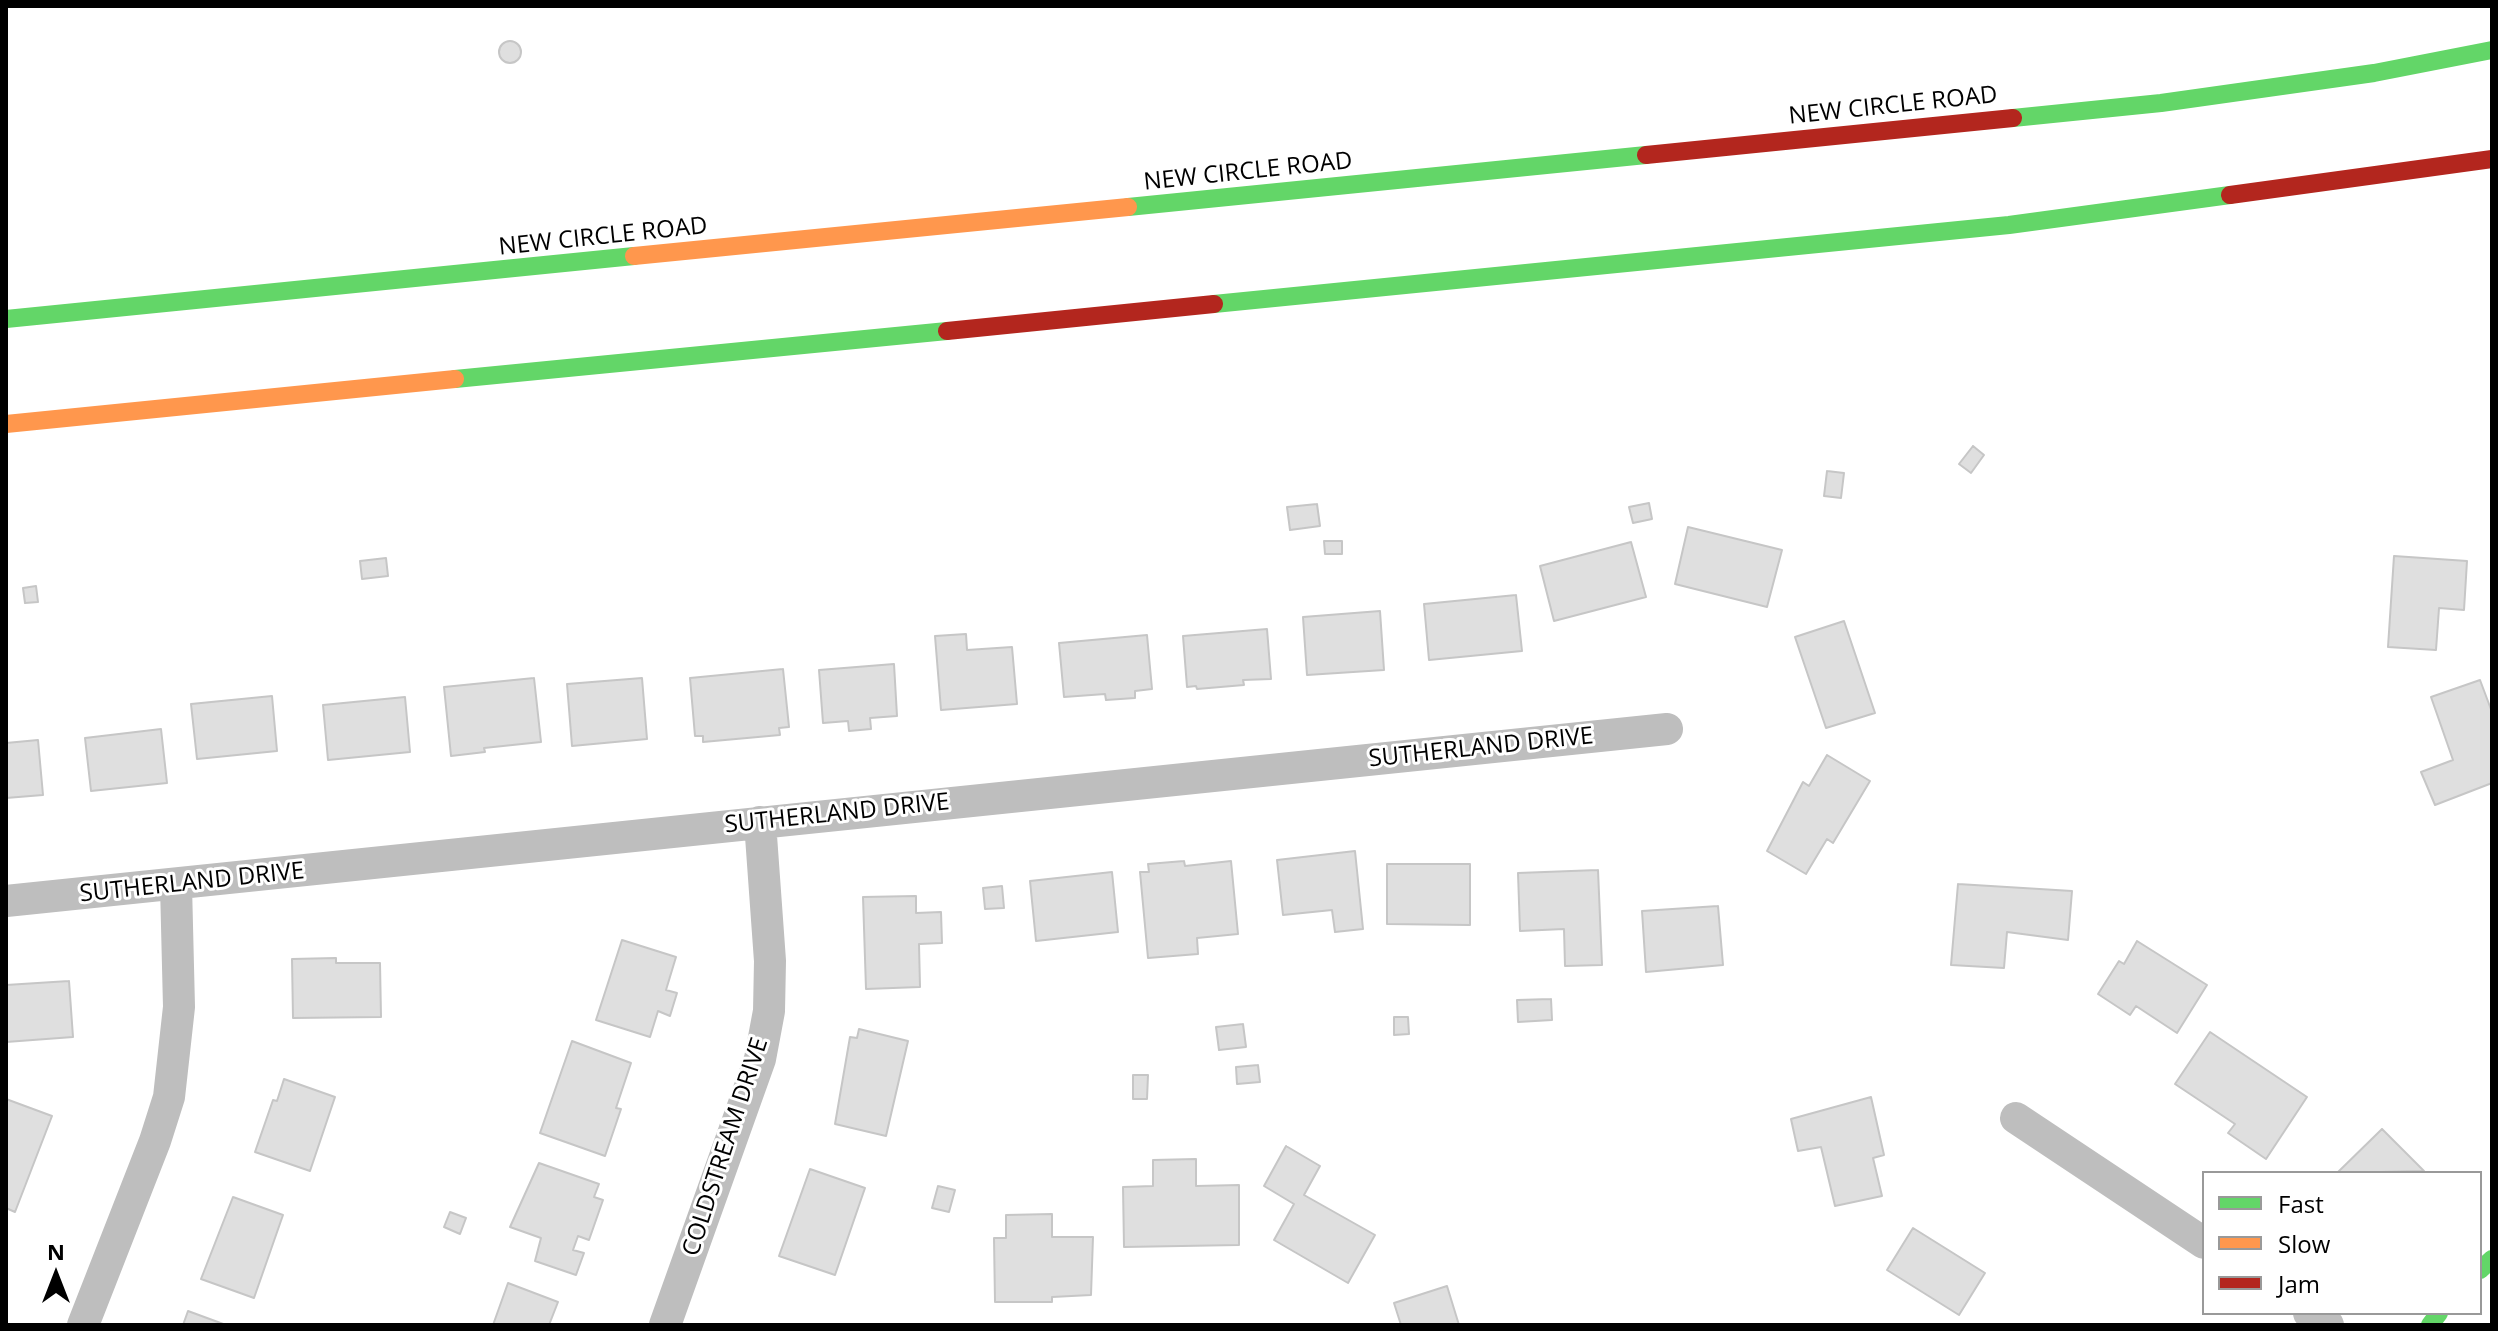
<!DOCTYPE html>
<style>
body{margin:0}
#map{position:relative;width:2498px;height:1331px;overflow:hidden;background:#fff;font-family:"Open Sans",sans-serif}
canvas{display:block}
.frame{position:absolute;inset:0;border:8px solid #000;pointer-events:none}
.legend{position:absolute;left:2202px;top:1171px;width:280px;height:144px;box-sizing:border-box;background:#fff;border:2px solid #999;margin:0;padding:10px 14px;list-style:none;font-size:24px;color:#000}
.legend li{display:flex;align-items:center;gap:16px;height:40px}
.legend b{width:40px;border:2px solid #999}
.north{position:absolute;left:16px;top:1235px;width:80px;height:80px;-webkit-text-stroke:6px #fff;paint-order:stroke;rotate:0deg;font-size:22px;font-weight:700;line-height:32px;text-align:center;color:#000}
.north::after{content:'';display:block;margin:auto;width:28px;height:36px;background:#000;clip-path:polygon(50% 0,100% 100%,50% 72%,0 100%)}
</style>
<div id="map">
<canvas width="2498" height="1331"></canvas>
<div class="frame"></div>
<ul class="legend">
<li><b style="height:10px;background:#63d668"></b>Fast</li>
<li><b style="height:10px;background:#ff974d"></b>Slow</li>
<li><b style="height:10px;background:#b3261e"></b>Jam</li>
</ul>
<div class="north">N</div>
</div>
<script>
const g = document.querySelector('canvas').getContext('2d');
g.lineJoin = 'round';
function fillPath(path, color) {
  g.fillStyle = color;
  g.fill(path, 'evenodd');
}
function shape(rows) {
  const path = new Path2D();
  for (const r of rows) {
    if (r.length === 3) {
      path.moveTo(r[0] + r[2], r[1]);
      path.arc(r[0], r[1], r[2], 0, 2 * Math.PI);
      continue;
    }
    path.moveTo(r[0], r[1]);
    for (let i = 2; i < r.length; i += 2) path.lineTo(r[i], r[i + 1]);
  }
  return path;
}
function strokePath(path, color, width, dash) {
  g.strokeStyle = color;
  g.lineWidth = width;
  g.lineCap = dash ? 'butt' : 'round';
  g.setLineDash(dash || []);
  g.stroke(path);
}
function write(font, color, halo, rows, align = 'center') {
  g.font = font + ' "Open Sans",sans-serif';
  g.lineWidth = 6;
  g.setLineDash([]);
  g.textBaseline = 'middle';
  g.strokeStyle = halo;
  g.fillStyle = color;
  for (const [text, x, y, turn = 0] of rows) {
    g.save();
    g.translate(x, y);
    g.rotate((+turn || 0) * Math.PI / 180);
    g.textAlign = isNaN(turn) ? turn : align;
    if (halo) g.strokeText(text, 0, 0);
    g.fillText(text, 0, 0);
    g.restore();
  }
}
const building = shape([
 [510,52,11],
 [1973,446,1984,455,1971,473,1959,464,1973,446],
 [1827,471,1844,473,1841,498,1824,496,1827,471],
 [1649,503,1652,519,1633,523,1629,507,1649,503],
 [1317,504,1320,526,1290,530,1287,507,1317,504],
 [1688,527,1782,550,1767,607,1675,584,1688,527],
 [1324,541,1342,541,1342,554,1325,554,1324,541],
 [1631,542,1646,597,1554,621,1540,566,1631,542],
 [2394,556,2467,561,2464,610,2439,608,2436,650,2388,647,2394,556],
 [386,558,388,576,362,579,360,561,386,558],
 [36,586,38,602,25,603,23,588,36,586],
 [1516,595,1522,651,1429,660,1424,604,1516,595],
 [1380,611,1384,670,1307,675,1303,617,1380,611],
 [1844,621,1875,713,1826,728,1795,637,1844,621],
 [1267,629,1271,679,1243,680,1244,685,1197,689,1196,686,1187,687,1183,636,1267,629],
 [966,634,967,650,1012,647,1017,704,941,710,935,636,966,634],
 [1147,635,1152,689,1135,691,1135,698,1106,700,1105,694,1064,697,1059,643,1147,635],
 [894,664,897,716,870,718,871,729,849,731,848,721,823,723,819,670,894,664],
 [783,669,789,727,779,728,780,735,703,742,703,736,695,736,690,678,783,669],
 [534,678,541,742,484,748,485,752,451,756,444,687,534,678],
 [642,678,647,739,572,746,567,684,642,678],
 [2480,680,2492,712,2492,783,2435,805,2421,772,2453,760,2431,697,2480,680],
 [272,696,277,751,197,759,191,704,272,696],
 [405,697,410,752,328,760,323,705,405,697],
 [161,729,167,783,91,791,85,738,161,729],
 [38,740,43,795,6,798,6,743,38,740],
 [1827,755,1870,781,1833,843,1827,839,1806,874,1767,851,1803,782,1809,786,1827,755],
 [1355,851,1363,929,1335,932,1332,910,1283,915,1277,860,1355,851],
 [1184,861,1185,866,1231,861,1238,934,1197,938,1198,954,1148,958,1140,872,1149,872,1148,864,1184,861],
 [1387,864,1470,864,1470,925,1387,924,1387,864],
 [1598,870,1602,965,1565,966,1564,929,1520,931,1518,873,1598,870],
 [1112,872,1118,932,1036,941,1030,881,1112,872],
 [1958,884,2072,891,2068,940,2007,932,2004,968,1951,965,1958,884],
 [1002,886,1004,908,985,909,983,888,1002,886],
 [916,896,916,913,941,912,942,943,919,944,920,987,866,989,863,897,916,896],
 [1718,906,1723,965,1646,972,1642,911,1718,906],
 [622,940,676,957,666,990,677,993,670,1016,658,1011,650,1037,596,1020,622,940],
 [2137,941,2207,985,2177,1033,2136,1006,2130,1015,2098,994,2119,961,2124,964,2137,941],
 [336,958,336,963,380,963,381,1017,293,1018,292,959,336,958],
 [69,981,73,1037,6,1042,6,985,69,981],
 [1551,999,1552,1020,1518,1022,1517,1000,1551,999],
 [1394,1017,1408,1017,1409,1034,1394,1035,1394,1017],
 [1243,1024,1246,1047,1219,1050,1216,1027,1243,1024],
 [859,1029,908,1041,886,1136,835,1124,850,1037,857,1038,859,1029],
 [2210,1032,2307,1097,2266,1159,2228,1133,2235,1124,2175,1084,2210,1032],
 [572,1041,631,1063,616,1108,621,1109,605,1156,540,1133,572,1041],
 [1258,1065,1260,1082,1237,1084,1236,1067,1258,1065],
 [1133,1075,1148,1075,1147,1099,1133,1099,1133,1075],
 [284,1079,335,1097,310,1171,255,1152,273,1100,277,1101,284,1079],
 [1871,1097,1884,1155,1873,1158,1882,1196,1835,1206,1821,1147,1798,1151,1791,1119,1871,1097],
 [6,1099,52,1116,15,1212,6,1208,6,1099],
 [2382,1129,2424,1171,2337,1173,2382,1129],
 [1286,1146,1320,1166,1304,1195,1375,1235,1348,1283,1274,1240,1294,1204,1264,1186,1286,1146],
 [1196,1159,1196,1186,1239,1185,1239,1245,1124,1247,1123,1187,1153,1186,1153,1160,1196,1159],
 [539,1163,599,1184,594,1197,603,1200,589,1240,578,1236,573,1250,584,1253,576,1275,535,1261,541,1238,510,1227,539,1163],
 [810,1169,865,1188,835,1275,779,1256,810,1169],
 [938,1186,955,1190,949,1212,932,1208,938,1186],
 [233,1197,283,1215,254,1298,201,1279,233,1197],
 [450,1212,466,1218,460,1234,444,1227,450,1212],
 [1052,1214,1052,1237,1093,1237,1091,1295,1052,1297,1052,1302,995,1302,994,1238,1006,1238,1006,1215,1052,1214],
 [1913,1228,1985,1273,1959,1315,1887,1270,1913,1228],
 [508,1283,558,1302,549,1325,493,1325,508,1283],
 [1447,1286,1459,1325,1401,1325,1394,1303,1447,1286],
 [188,1311,226,1325,183,1325,188,1311]
]);
const street = shape([
 [6,901,1667,729],
 [2016,1118,2204,1243],
 [2309,1313,2328,1325],
 [83,1325,155,1141,169,1097,179,1007,176,885],
 [665,1325,760,1059,769,1011,770,961,760,822]
]);
const fast = shape([
 [2013,118,2161,103,2374,73,2492,50],
 [1128,207,1646,155],
 [1214,304,2009,225,2230,195],
 [6,319,634,256],
 [455,379,947,331],
 [2480,1270,2492,1259],
 [2430,1325,2439,1313]
]);
const slow = shape([
 [634,256,1128,207],
 [6,424,455,379]
]);
const jam = shape([
 [1646,155,2013,118],
 [2230,195,2492,159],
 [947,331,1214,304]
]);
const streetNames = [
 ["NEW CIRCLE ROAD",1893,106,-6],
 ["NEW CIRCLE ROAD",1248,172,-6],
 ["NEW CIRCLE ROAD",603,237,-6],
 ["SUTHERLAND DRIVE",1481,748,-6],
 ["SUTHERLAND DRIVE",837,814,-6],
 ["SUTHERLAND DRIVE",192,883,-6],
 ["COLDSTREAM DRIVE",726,1147,-72]
];
fillPath(building, '#dfdfdf');
strokePath(building, '#c6c6c6', 2);
strokePath(street, '#bebebe', 32);
strokePath(fast, '#63d668', 18);
strokePath(slow, '#ff974d', 18);
strokePath(jam, '#b3261e', 18);
write('24px', '#000', '#fff', streetNames);
</script>
